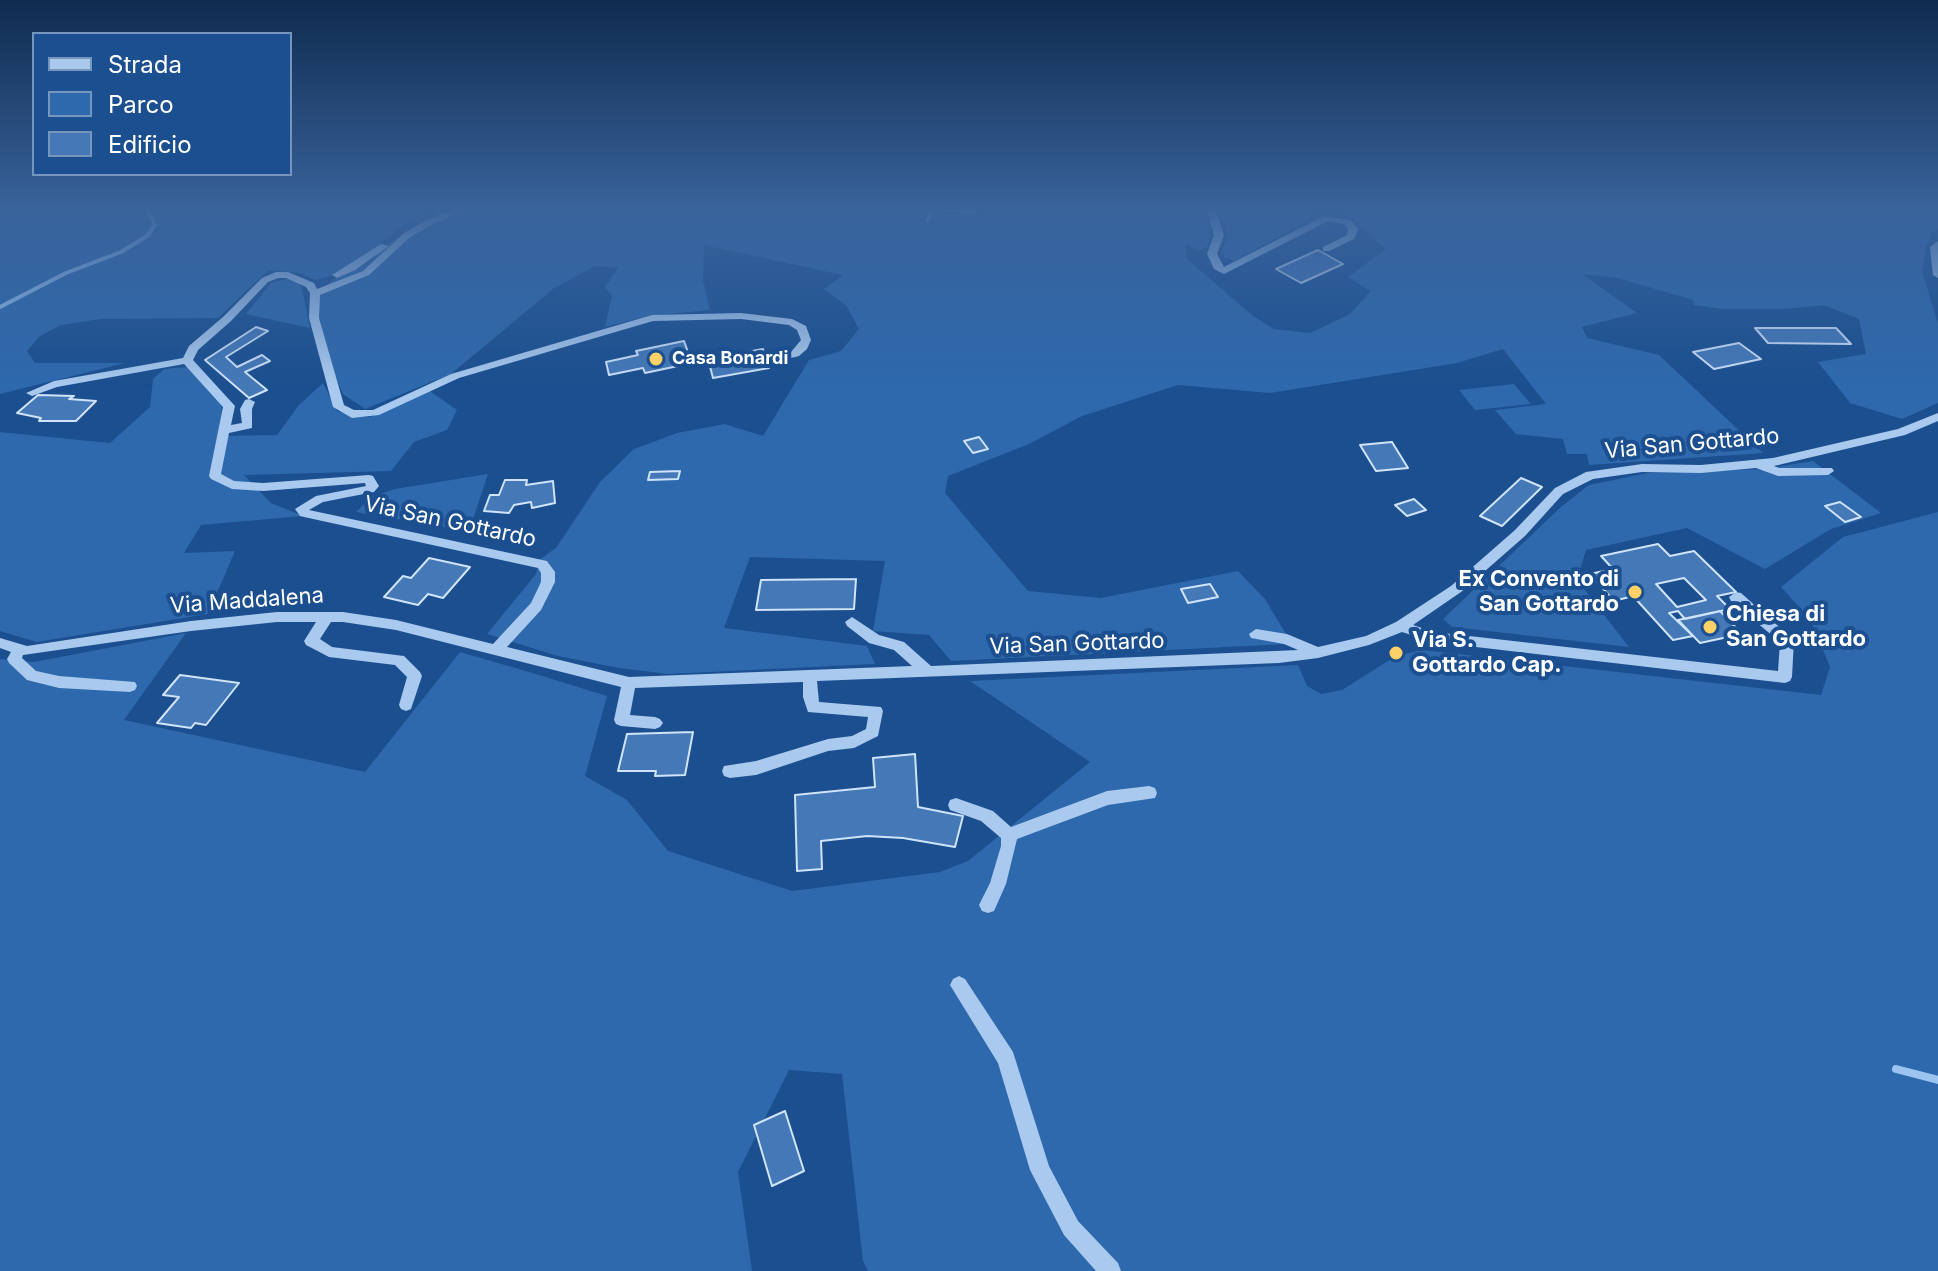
<!DOCTYPE html>
<style>
body{margin:0}
#map{position:relative;width:1938px;height:1271px;overflow:hidden;background:#1b4f8f;font-family:Inter,sans-serif}
canvas{display:block}
.legend{position:absolute;left:32px;top:32px;width:260px;height:144px;box-sizing:border-box;background:#1b4f8f;border:2px solid #7695bc;margin:0;padding:10px 14px;list-style:none;font-size:24px;color:#fff}
.legend li{display:flex;align-items:center;gap:16px;height:40px}
.legend b{width:40px;border:2px solid #7695bc}
</style>
<div id="map">
<canvas width="1938" height="1271"></canvas>
<ul class="legend">
<li><b style="height:10px;background:#a9c9ee"></b>Strada</li>
<li><b style="height:22px;background:#2e69ad"></b>Parco</li>
<li><b style="height:22px;background:#4478b7"></b>Edificio</li>
</ul>
</div>
<script>
const g = document.querySelector('canvas').getContext('2d');
g.lineJoin = 'round';
function fillPath(path, color) {
  g.fillStyle = color;
  g.fill(path, 'evenodd');
}
function shape(rows) {
  const path = new Path2D();
  for (const r of rows) {
    path.moveTo(r[0], r[1]);
    for (let i = 2; i < r.length; i += 2) path.lineTo(r[i], r[i + 1]);
  }
  return path;
}
function strokePath(path, color, width, dash) {
  g.strokeStyle = color;
  g.lineWidth = width;
  g.lineCap = dash ? 'butt' : 'round';
  g.setLineDash(dash || []);
  g.stroke(path);
}
function write(font, color, halo, rows, align = 'center') {
  g.font = font + ' Inter,sans-serif';
  g.lineWidth = 8;
  g.setLineDash([]);
  g.textBaseline = 'middle';
  g.strokeStyle = halo;
  g.fillStyle = color;
  for (const [text, x, y, turn = 0] of rows) {
    g.save();
    g.translate(x, y);
    g.rotate((+turn || 0) * Math.PI / 180);
    g.textAlign = isNaN(turn) ? turn : align;
    if (halo) g.strokeText(text, 0, 0);
    g.fillText(text, 0, 0);
    g.restore();
  }
}
const green = shape([
 [0,208,421,208,423,210,356,263,336,274,316,280,301,273,268,270,218,318,101,319,61,325,40,336,27,351,35,363,125,363,0,394],
 [434,208,936,208,938,212,983,217,998,208,1204,208,1211,230,1208,246,1201,250,1186,245,1186,258,1253,316,1274,329,1310,333,1350,314,1371,291,1348,277,1386,249,1338,208,1938,208,1938,230,1932,233,1926,246,1922,271,1938,324,1938,403,1902,419,1850,403,1818,362,1866,354,1859,319,1824,305,1783,309,1723,309,1694,305,1693,300,1618,278,1582,274,1637,313,1582,327,1587,338,1659,355,1763,453,1589,465,1587,454,1567,454,1563,439,1516,434,1495,410,1546,404,1503,349,1457,363,1270,393,1178,385,1082,416,1029,444,948,476,945,493,1028,591,1101,598,1238,571,1265,599,1286,634,1287,644,951,661,929,635,873,631,885,561,750,557,724,628,867,646,875,664,668,674,619,668,558,656,487,634,536,574,539,560,556,548,600,482,634,449,677,433,725,424,763,436,809,360,841,351,859,329,846,305,824,289,843,275,704,245,703,280,710,310,648,316,605,327,612,296,605,287,618,268,595,266,554,288,451,374,365,409,343,394,335,376,317,311,319,297,330,282,372,261,383,247,433,216],
 [1218,208,1311,208,1309,220,1234,261,1224,257,1223,249,1228,235],
 [291,278,298,282,302,289,310,328,246,314,271,283],
 [187,367,222,404,220,436,277,435,299,405,323,383,337,411,352,416,370,417,427,389,457,410,447,430,414,442,391,471,244,475,271,503,303,516,201,525,184,553,235,551,208,614,37,642,0,631,0,432,110,443,150,407,153,379,164,369],
 [1514,384,1531,404,1475,410,1459,390],
 [1813,461,1881,513,1831,529,1765,569,1687,528,1586,550,1577,580,1629,647,1452,627,1443,619,1562,506,1589,485,1648,473,1764,469],
 [488,474,469,531,356,512,371,497,395,489],
 [1938,512,1938,1271,868,1271,863,1261,842,1074,789,1070,738,1172,752,1271,0,1271,0,659,34,662,186,633,124,720,365,772,460,652,536,674,607,696,585,776,627,800,668,851,792,891,940,872,968,861,1090,762,970,681,1298,665,1307,686,1321,694,1342,690,1396,656,1422,650,1821,695,1830,667,1810,619,1781,587,1843,537]
]);
const streamFar1 = shape([
 [928,220,931,208],
 [0,307,66,273,121,252,147,236,155,225,146,208]
]);
const stream = shape([
 [1896,1069,1938,1080]
]);
const building = shape([
 [1318,250,1343,264,1301,283,1276,269,1318,250],
 [256,327,268,331,226,357,237,367,262,355,270,361,245,372,267,390,249,398,205,360,256,327],
 [1755,328,1836,328,1851,344,1768,343,1755,328],
 [684,341,692,363,645,373,643,368,609,375,606,362,638,355,636,351,684,341],
 [1739,343,1761,359,1714,369,1693,352,1739,343],
 [763,349,769,368,713,378,708,359,763,349],
 [38,395,74,396,69,399,96,401,76,421,39,421,41,418,17,413,38,395],
 [979,437,988,449,973,453,964,441,979,437],
 [1392,442,1408,468,1376,471,1360,445,1392,442],
 [680,471,678,479,648,480,650,472,680,471],
 [1521,478,1542,487,1502,526,1480,516,1521,478],
 [505,480,527,480,526,485,553,481,555,503,532,508,531,502,514,505,509,513,484,511,490,495,499,495,505,480],
 [1414,499,1426,510,1407,516,1395,505,1414,499],
 [1840,502,1861,517,1845,522,1825,506,1840,502],
 [1658,544,1670,556,1694,551,1736,592,1717,596,1730,609,1685,619,1678,611,1669,613,1693,636,1673,640,1633,596,1614,601,1590,574,1613,569,1601,556,1658,544],
 [1684,578,1706,600,1677,607,1656,584,1684,578],
 [429,558,470,567,443,598,428,594,418,605,384,597,403,576,411,578,429,558],
 [856,579,854,609,756,610,761,580,856,579],
 [1210,584,1218,597,1188,603,1181,589,1210,584],
 [1720,611,1742,634,1700,643,1678,620,1720,611],
 [180,675,239,683,206,725,195,723,191,728,157,723,179,697,163,695,180,675],
 [693,732,685,775,655,776,656,771,618,771,627,734,693,732],
 [915,754,918,807,963,816,955,847,903,838,867,836,821,841,822,869,797,871,795,795,875,787,873,758,915,754],
 [785,1111,804,1171,772,1186,754,1125,785,1111]
]);
const minor = shape([
 [457,208,470,208,432,224,409,238,369,275,320,295,319,318,344,405,354,410,373,410,451,374,652,315,741,313,792,319,806,326,811,340,807,349,799,356,775,362,770,359,771,357,791,352,801,340,797,330,789,325,741,319,653,321,459,378,379,415,352,418,333,407,309,318,310,293,306,287,286,278,278,278,268,282,231,321,198,350,193,360,235,406,231,425,242,423,240,409,245,400,249,399,255,402,252,409,252,428,229,433,221,474,234,481,263,483,369,475,373,476,379,486,374,492,323,502,309,510,547,561,555,572,555,582,541,610,507,647,629,677,912,666,894,650,869,643,847,626,845,622,852,617,879,635,904,642,931,666,1298,650,1284,644,1251,638,1249,634,1256,629,1287,634,1318,647,1366,636,1396,622,1451,586,1515,530,1555,488,1586,472,1642,464,1701,465,1773,458,1898,429,1938,413,1938,421,1905,435,1774,466,1779,468,1832,468,1834,471,1828,475,1778,476,1756,468,1701,473,1642,472,1593,479,1563,494,1525,536,1461,592,1413,625,1434,632,1778,671,1780,642,1731,601,1729,597,1736,592,1741,593,1794,640,1792,677,1790,681,1785,683,1433,642,1402,632,1369,645,1318,658,1279,663,817,681,819,702,881,707,883,711,878,736,854,748,828,751,756,775,730,778,724,776,722,771,724,766,756,761,828,739,852,736,866,729,868,717,808,712,803,697,803,682,635,688,630,715,655,717,660,719,663,723,660,727,655,729,621,726,616,724,614,720,621,687,396,630,343,622,331,622,320,639,332,647,404,656,420,672,422,676,411,709,406,711,401,709,399,705,407,677,395,665,329,657,306,645,304,641,316,622,277,622,191,631,23,655,22,658,36,671,59,676,135,682,137,686,135,690,130,692,59,688,27,680,9,663,7,659,11,652,0,648,0,638,27,646,191,621,277,612,343,612,396,620,493,644,531,603,541,582,541,573,538,568,304,517,300,516,295,509,316,496,366,486,365,483,263,491,232,489,211,479,209,476,223,407,184,364,57,387,32,396,26,393,54,381,183,358,189,346,223,317,262,278,276,272,288,272,314,283,317,289,363,271,403,234,426,220,457,208],
 [929,208,975,208,979,211,974,214,933,211,929,208],
 [1206,208,1215,208,1224,235,1217,254,1224,267,1324,216,1351,220,1358,229,1354,239,1329,251,1323,251,1323,247,1347,235,1348,229,1345,224,1328,221,1224,274,1214,269,1207,254,1214,235,1206,208],
 [1938,241,1938,278,1933,275,1930,247,1938,241],
 [381,244,389,246,355,270,337,278,332,275,381,244],
 [1149,786,1155,788,1157,793,1155,798,1108,805,1017,839,1006,884,994,911,988,913,982,911,979,905,990,883,1001,846,1001,838,981,821,950,810,948,805,950,800,956,798,993,811,1011,827,1107,791,1149,786],
 [959,976,965,979,1013,1052,1049,1166,1078,1221,1118,1263,1121,1271,1096,1271,1064,1235,1030,1170,998,1063,950,985,953,979,959,976]
]);
const markers = [
 [656,359,8,"#ffd166"],
 [1635,592,8,"#ffd166"],
 [1710,627,8,"#ffd166"],
 [1396,653,8,"#ffd166"]
];
const farPoinames = [
 ["Casa Bonardi",672,359]
];
const streetNames = [
 ["Via San Gottardo",1692,444,-5],
 ["Via San Gottardo",450,522,12],
 ["Via Maddalena",247,601,-4],
 ["Via San Gottardo",1077,644,-2]
];
const poiNames = [
 ["Ex Convento di",1619,579,"right"],
 ["San Gottardo",1619,604,"right"],
 ["Chiesa di",1726,614],
 ["San Gottardo",1726,639],
 ["Via S.",1412,640],
 ["Gottardo Cap.",1412,665]
];
fillPath(green, '#2e69ad');
strokePath(streamFar1, '#9cc4f0', 4);
strokePath(stream, '#9cc4f0', 8);
fillPath(building, '#4478b7');
strokePath(building, '#cfe3fa', 2);
fillPath(minor, '#a9c9ee');
const sky = g.createLinearGradient(0, 0, 0, 386);
sky.addColorStop(0, '#0f2b4f');
sky.addColorStop(0.54, '#39639b');
sky.addColorStop(1, '#39639b00');
g.fillStyle = sky;
g.fillRect(0, 0, 1938, 386);
for (const [x, y, r, color] of markers) {
  const dot = new Path2D();
  dot.arc(x, y, r, 0, 2 * Math.PI);
  g.fillStyle = color;
  g.fill(dot);
  strokePath(dot, '#1b4f8f', 3);
}
write('bold 18px', '#fff', '#1b4f8f', farPoinames, 'left');
write('22px', '#fff', '#1b4f8f', streetNames);
write('bold 22px', '#fff', '#1b4f8f', poiNames, 'left');
</script>
